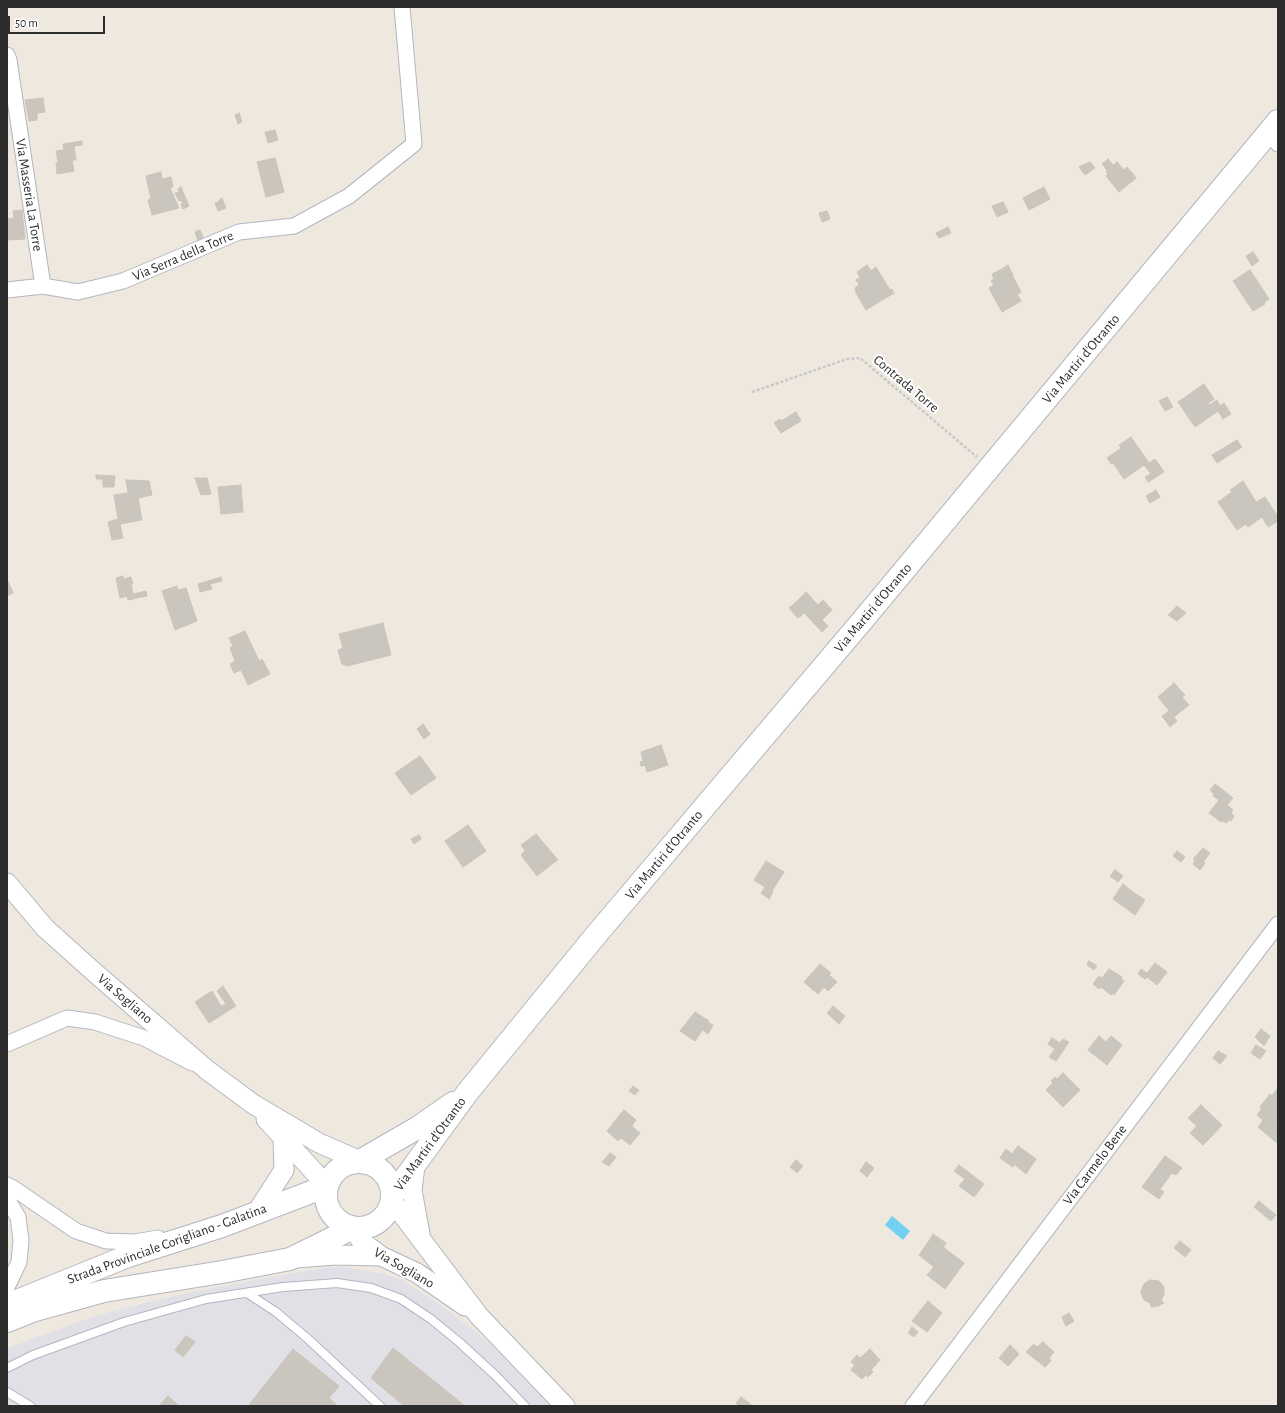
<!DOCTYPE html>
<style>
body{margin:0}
#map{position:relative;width:1285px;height:1413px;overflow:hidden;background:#eee8df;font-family:"Alegreya Sans",sans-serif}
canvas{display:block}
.frame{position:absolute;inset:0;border:8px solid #2d2d2d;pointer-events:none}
.scale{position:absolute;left:8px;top:16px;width:97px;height:18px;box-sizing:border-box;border:2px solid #2d2d2d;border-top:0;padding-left:5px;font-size:12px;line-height:14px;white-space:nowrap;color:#2d2d2d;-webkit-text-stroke:3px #fff;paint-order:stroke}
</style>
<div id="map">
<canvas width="1285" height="1413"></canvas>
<div class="frame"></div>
<div class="scale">50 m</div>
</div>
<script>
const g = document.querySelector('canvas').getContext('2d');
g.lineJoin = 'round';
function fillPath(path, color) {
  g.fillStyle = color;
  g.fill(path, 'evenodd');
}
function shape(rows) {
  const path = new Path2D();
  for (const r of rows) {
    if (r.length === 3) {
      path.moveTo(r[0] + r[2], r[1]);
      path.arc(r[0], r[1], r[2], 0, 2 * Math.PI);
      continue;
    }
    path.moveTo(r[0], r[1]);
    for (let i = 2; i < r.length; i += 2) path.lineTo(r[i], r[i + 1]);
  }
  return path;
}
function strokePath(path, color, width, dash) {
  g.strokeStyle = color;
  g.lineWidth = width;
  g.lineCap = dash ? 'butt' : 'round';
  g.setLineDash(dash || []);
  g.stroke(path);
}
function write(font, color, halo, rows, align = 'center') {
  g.font = font + ' "Alegreya Sans",sans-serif';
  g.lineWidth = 4;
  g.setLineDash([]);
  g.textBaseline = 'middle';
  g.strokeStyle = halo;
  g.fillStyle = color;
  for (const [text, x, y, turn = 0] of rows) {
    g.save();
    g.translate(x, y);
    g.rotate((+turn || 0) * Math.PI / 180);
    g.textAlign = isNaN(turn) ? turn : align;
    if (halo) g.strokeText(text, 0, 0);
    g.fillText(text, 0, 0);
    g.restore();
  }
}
const industrial = shape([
 [344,1267,385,1274,400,1279,430,1298,466,1324,491,1345,550,1406,7,1406,7,1348,90,1318,124,1308,196,1291,323,1268]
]);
const water = shape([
 [892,1216,910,1231,903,1240,885,1225]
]);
const building = shape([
 [43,98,45,112,37,113,37,120,29,121,25,100,43,98],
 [239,113,242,122,238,124,235,115,239,113],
 [275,130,278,140,268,143,265,132,275,130],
 [82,141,82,145,74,146,76,160,72,160,74,171,57,174,56,163,58,163,56,151,64,150,63,144,82,141],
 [275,158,284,192,266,197,257,162,275,158],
 [1108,159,1113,165,1107,170,1102,164,1108,159],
 [1090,162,1095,168,1085,175,1079,167,1090,162],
 [1117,162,1124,170,1127,167,1132,173,1121,182,1125,187,1119,192,1106,176,1108,174,1106,171,1117,162],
 [161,172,162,179,171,177,173,187,170,188,179,208,152,215,148,200,151,199,146,176,161,172],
 [1132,173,1136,178,1125,187,1121,182,1132,173],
 [181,187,189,206,183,209,181,204,183,203,181,200,179,201,175,193,179,192,178,189,181,187],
 [1044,187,1050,199,1029,210,1023,198,1044,187],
 [222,198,226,208,218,211,215,203,219,202,219,200,222,198],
 [1003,202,1008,212,997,217,992,206,1003,202],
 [22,210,25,239,7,240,7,219,14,218,13,211,22,210],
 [827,211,830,219,822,222,819,213,827,211],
 [948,227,951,233,939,238,936,233,948,227],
 [200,230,205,242,199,244,195,232,200,230],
 [1253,252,1259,261,1252,266,1246,256,1253,252],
 [867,265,871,271,876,267,890,290,892,289,894,293,866,310,855,291,856,290,855,288,859,285,856,280,860,277,857,272,867,265],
 [1008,265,1013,275,1012,275,1021,292,1017,295,1002,269,1008,265],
 [1002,269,1021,301,1002,312,989,288,994,285,991,281,994,279,992,274,1002,269],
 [1250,270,1269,299,1264,302,1265,304,1253,311,1233,281,1250,270],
 [1204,384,1214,399,1208,403,1209,405,1217,400,1220,406,1224,403,1231,414,1223,419,1218,411,1195,427,1178,402,1204,384],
 [1167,397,1173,407,1165,411,1159,401,1167,397],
 [796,412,801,421,781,433,774,423,780,419,781,421,796,412],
 [1131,437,1149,463,1155,459,1164,472,1148,482,1145,477,1151,474,1144,465,1124,479,1113,463,1111,464,1107,458,1121,448,1119,445,1131,437],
 [1237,440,1242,447,1217,463,1212,455,1237,440],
 [96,475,115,476,114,487,103,487,103,479,96,479,96,475],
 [195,478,207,478,211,494,201,495,195,478],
 [126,480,149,481,152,495,138,498,142,520,120,524,123,538,112,540,108,522,118,519,114,495,128,493,126,480],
 [1243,481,1256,502,1265,497,1278,517,1278,521,1268,527,1262,517,1248,527,1246,524,1237,530,1218,502,1232,492,1230,490,1243,481],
 [241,485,243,512,221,514,218,487,241,485],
 [1156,490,1160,497,1150,503,1146,496,1156,490],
 [123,576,123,579,131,577,133,584,131,584,133,594,146,591,147,596,128,600,127,596,120,598,116,578,123,576],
 [221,577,222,581,210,584,212,589,200,592,198,584,221,577],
 [7,579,13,593,7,596,7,579],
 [177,586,178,590,186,588,197,621,175,630,162,591,177,586],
 [806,592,827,615,822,620,828,626,822,632,795,603,806,592],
 [823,600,832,610,827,615,818,605,823,600],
 [795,603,804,613,798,618,789,608,795,603],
 [1177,606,1186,613,1177,621,1168,615,1177,606],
 [383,623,391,655,347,666,342,664,338,650,343,648,339,634,383,623],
 [245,631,259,661,262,659,270,674,248,685,241,670,234,673,230,664,235,661,230,648,233,646,229,638,245,631],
 [1174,683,1185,695,1182,697,1189,705,1174,717,1158,697,1174,683],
 [1169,711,1177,721,1170,727,1162,716,1169,711],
 [423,724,430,734,424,739,417,729,423,724],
 [661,745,668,765,647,772,645,765,641,766,640,762,643,761,641,752,661,745],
 [420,756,436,778,411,795,395,773,420,756],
 [1215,784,1219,787,1214,794,1210,790,1215,784],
 [1219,787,1233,798,1227,805,1233,810,1231,813,1234,816,1231,821,1229,820,1226,823,1223,821,1221,822,1209,813,1219,800,1213,796,1219,787],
 [468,825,486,851,463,867,445,841,468,825],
 [536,834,558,860,552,864,549,860,538,868,521,845,536,834],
 [419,835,421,839,414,844,411,839,419,835],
 [1203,848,1210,853,1203,862,1205,863,1200,870,1193,864,1195,861,1193,859,1203,848],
 [525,851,538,868,549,860,552,864,537,876,521,855,525,851],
 [1177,851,1185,857,1181,862,1173,856,1177,851],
 [766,861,784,872,772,891,773,892,769,899,761,893,765,887,754,880,766,861],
 [1115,870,1123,876,1118,882,1110,876,1115,870],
 [1123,884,1130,890,1120,904,1113,899,1123,884],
 [1130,890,1145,900,1135,915,1120,904,1130,890],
 [1089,961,1097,966,1094,970,1087,965,1089,961],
 [1155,963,1167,972,1157,985,1147,977,1145,979,1138,974,1141,969,1147,973,1155,963],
 [820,964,831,973,829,975,837,982,828,991,824,987,818,994,814,990,814,991,804,982,820,964],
 [1109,969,1122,977,1121,979,1124,981,1114,995,1113,993,1111,995,1101,987,1099,989,1093,984,1099,976,1102,978,1109,969],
 [223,986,236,1006,209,1023,195,1002,212,991,221,1006,226,1004,217,991,223,986],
 [833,1006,845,1016,839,1024,827,1013,833,1006],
 [695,1012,709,1021,695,1041,680,1031,695,1012],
 [708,1022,713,1025,708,1034,703,1030,708,1022],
 [1261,1029,1270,1036,1264,1046,1255,1037,1261,1029],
 [1099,1036,1106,1042,1111,1036,1122,1045,1107,1065,1088,1050,1099,1036],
 [1052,1038,1060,1043,1063,1039,1069,1042,1056,1061,1049,1057,1055,1049,1048,1044,1052,1038],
 [1256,1045,1266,1051,1260,1059,1251,1053,1256,1045],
 [1218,1051,1227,1056,1220,1064,1213,1058,1218,1051],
 [1063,1073,1080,1090,1063,1107,1046,1090,1053,1083,1051,1081,1055,1077,1057,1079,1063,1073],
 [633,1086,639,1090,635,1095,629,1091,633,1086],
 [1277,1089,1278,1124,1274,1128,1272,1126,1270,1129,1262,1122,1263,1120,1257,1115,1262,1108,1260,1107,1270,1094,1272,1096,1277,1089],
 [1201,1105,1222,1125,1210,1138,1188,1118,1201,1105],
 [624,1110,636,1120,632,1126,619,1116,624,1110],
 [619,1116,640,1133,630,1145,621,1138,618,1141,607,1131,619,1116],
 [1262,1122,1270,1129,1272,1126,1274,1128,1278,1124,1277,1143,1258,1127,1262,1122],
 [1197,1126,1210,1138,1203,1145,1190,1133,1197,1126],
 [1018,1146,1036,1159,1026,1174,1014,1164,1013,1167,1000,1158,1006,1149,1012,1154,1018,1146],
 [610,1153,616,1157,609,1166,602,1162,610,1153],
 [1165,1156,1182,1168,1176,1175,1172,1173,1160,1189,1164,1192,1159,1199,1142,1187,1165,1156],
 [796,1160,803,1166,797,1173,790,1167,796,1160],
 [866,1162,874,1168,867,1177,860,1171,866,1162],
 [959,1165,984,1184,974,1197,959,1186,965,1179,954,1171,959,1165],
 [1259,1201,1276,1215,1271,1221,1254,1207,1259,1201],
 [933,1234,946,1243,943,1248,931,1238,933,1234],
 [931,1238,964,1263,945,1289,927,1275,934,1267,919,1255,931,1238],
 [1180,1241,1191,1250,1185,1257,1174,1248,1180,1241],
 [1150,1280,1159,1281,1164,1287,1164,1295,1161,1300,1164,1303,1158,1306,1151,1307,1150,1303,1144,1300,1142,1296,1141,1292,1144,1284,1150,1280],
 [928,1301,942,1313,927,1332,912,1321,928,1301],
 [1069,1313,1074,1321,1066,1326,1062,1317,1069,1313],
 [912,1327,918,1332,914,1337,908,1333,912,1327],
 [186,1336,195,1342,183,1357,175,1350,186,1336],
 [1043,1342,1054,1352,1049,1358,1051,1361,1045,1367,1026,1352,1034,1344,1037,1347,1043,1342],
 [1010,1345,1019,1354,1008,1366,999,1358,1010,1345],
 [393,1348,465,1406,404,1406,371,1378,393,1348],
 [293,1349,339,1386,329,1398,338,1406,248,1406,293,1349],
 [870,1349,880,1360,871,1370,873,1372,868,1377,866,1375,862,1379,851,1370,855,1365,851,1362,857,1355,860,1358,870,1349],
 [168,1396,179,1406,159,1406,168,1396],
 [741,1397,753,1406,739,1406,736,1403,741,1397]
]);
const path = shape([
 [752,392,847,359,860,358,977,457]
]);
const service = shape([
 [247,1293,276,1312,307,1338,380,1406],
 [7,1368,33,1355,124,1322,206,1299,283,1287,337,1283,371,1288,401,1299,431,1319,459,1342,496,1376,525,1406],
 [7,1392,30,1406]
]);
const minor = shape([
 [7,55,9,60,43,286],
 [1270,131,1278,144],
 [7,290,43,286,78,292,123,281,239,232,294,226,349,196,414,144,402,7],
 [7,1044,67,1018,95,1022,144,1038,192,1063],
 [7,1185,13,1188,76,1231,106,1241,135,1242,158,1238],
 [7,1199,18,1217,21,1240,19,1262,7,1287],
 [913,1406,1278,924]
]);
const tertiary = shape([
 [7,883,45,928,94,972,207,1070,253,1104,319,1143,360,1161],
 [266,1119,327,1186],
 [415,1166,412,1190,420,1234],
 [392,1201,479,1316,565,1406],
 [257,1212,284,1170,283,1138],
 [353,1228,362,1242,381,1256,417,1273,465,1306],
 [295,1258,336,1255,381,1256]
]);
const secondary = shape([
 [360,1161,417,1128,453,1103],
 [359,1195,33],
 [392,1196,467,1093,596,935,862,621,1278,121],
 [7,1305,128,1256,222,1226,327,1186],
 [7,1321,32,1311,104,1291,222,1272,290,1259,353,1228]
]);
const streetNames = [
 ["Via Masseria La Torre",29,195,81],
 ["Via Serra della Torre",183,256,-23],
 ["Via Martiri d'Otranto",1081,359,-50],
 ["Contrada Torre",906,384,40],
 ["Via Martiri d'Otranto",873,608,-50],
 ["Via Martiri d'Otranto",664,855,-50],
 ["Via Sogliano",125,999,41],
 ["Via Martiri d'Otranto",430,1144,-54],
 ["Via Carmelo Bene",1095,1165,-53],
 ["Strada Provinciale Corigliano - Galatina",167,1244,-20],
 ["Via Sogliano",404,1268,30]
];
fillPath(industrial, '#e2e0e7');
fillPath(water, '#72d0f1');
fillPath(building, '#cac6bd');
strokePath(building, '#cac4b8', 1);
strokePath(service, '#b3b6c0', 10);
strokePath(minor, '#b3b6c0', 17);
strokePath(tertiary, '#b3b6c0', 21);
strokePath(secondary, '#b3b6c0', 24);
strokePath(path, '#c8c8c8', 2.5, [3, 2]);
strokePath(service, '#fff', 8);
strokePath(minor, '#fff', 15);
strokePath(tertiary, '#fff', 19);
strokePath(secondary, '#fff', 22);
write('14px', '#2d2d2d', '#fff', streetNames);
</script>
